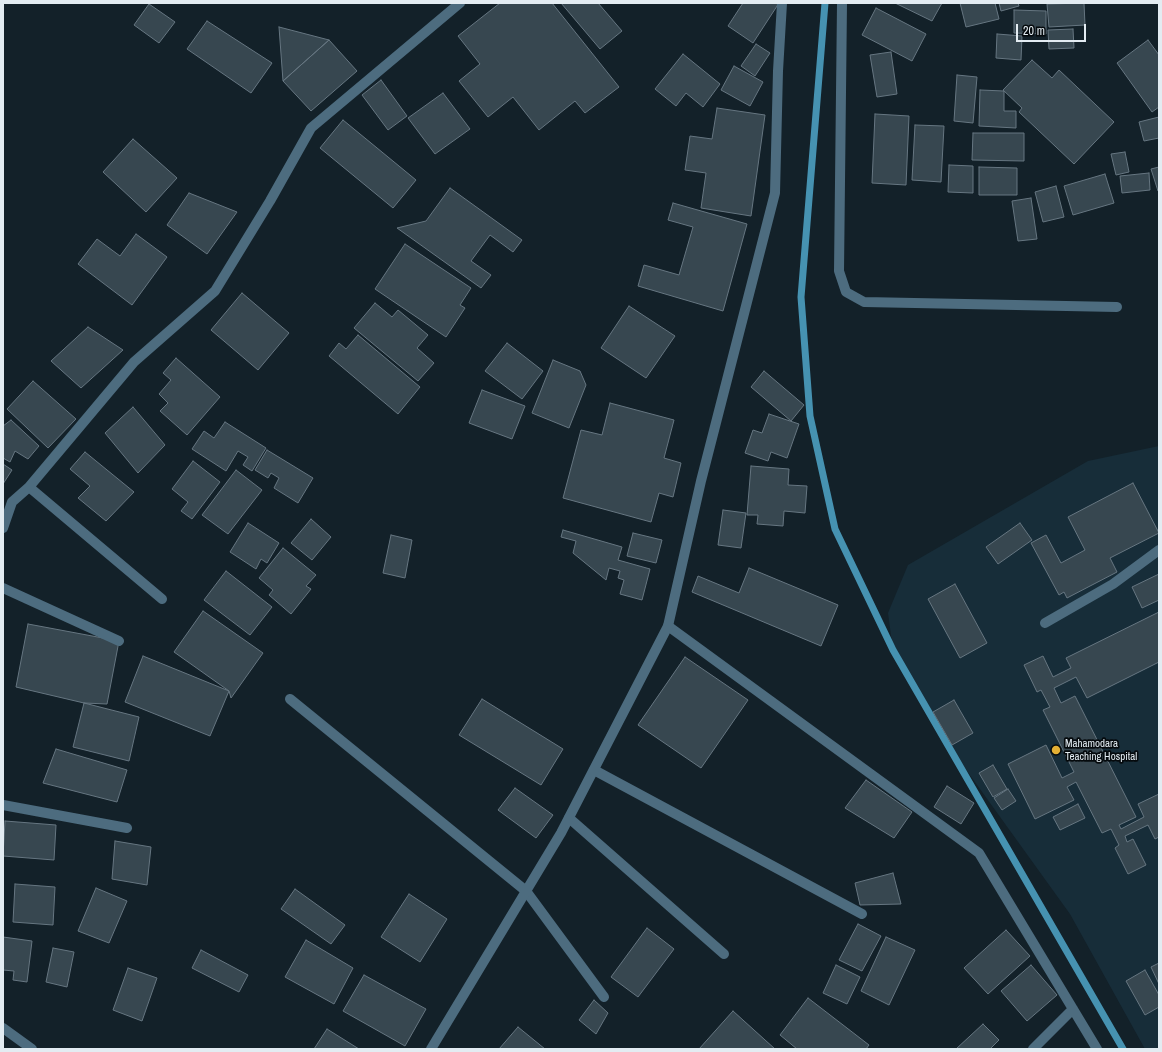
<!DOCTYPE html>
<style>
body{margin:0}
#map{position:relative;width:1162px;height:1052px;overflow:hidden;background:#132129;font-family:"Archivo Narrow",sans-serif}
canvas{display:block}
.frame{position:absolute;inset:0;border:4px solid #e3ecf2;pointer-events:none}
.scale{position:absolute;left:1016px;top:24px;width:70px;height:18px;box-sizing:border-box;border:2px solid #e3ecf2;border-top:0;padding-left:5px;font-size:12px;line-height:14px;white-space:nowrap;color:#e3ecf2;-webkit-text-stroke:3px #050a0d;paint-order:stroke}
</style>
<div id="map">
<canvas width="1162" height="1052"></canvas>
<div class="frame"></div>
<div class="scale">20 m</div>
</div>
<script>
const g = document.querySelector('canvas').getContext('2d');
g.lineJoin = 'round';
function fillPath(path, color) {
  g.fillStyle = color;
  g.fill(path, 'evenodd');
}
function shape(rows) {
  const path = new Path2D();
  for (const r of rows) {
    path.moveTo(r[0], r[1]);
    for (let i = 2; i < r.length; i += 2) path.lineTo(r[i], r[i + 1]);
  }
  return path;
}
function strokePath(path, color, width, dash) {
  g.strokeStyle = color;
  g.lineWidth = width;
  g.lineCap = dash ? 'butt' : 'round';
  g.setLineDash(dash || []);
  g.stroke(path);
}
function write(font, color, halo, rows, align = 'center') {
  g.font = font + ' "Archivo Narrow",sans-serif';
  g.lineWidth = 3.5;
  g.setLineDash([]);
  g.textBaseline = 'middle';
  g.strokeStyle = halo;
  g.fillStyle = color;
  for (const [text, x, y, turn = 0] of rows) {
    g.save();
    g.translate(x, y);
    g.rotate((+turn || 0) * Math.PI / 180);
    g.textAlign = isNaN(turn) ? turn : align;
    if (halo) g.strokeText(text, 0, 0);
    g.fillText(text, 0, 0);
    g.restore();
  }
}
const built = shape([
 [1159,446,1159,1049,1145,1049,1070,914,931,721,893,650,888,613,908,565,1088,461]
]);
const stream = shape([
 [825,3,801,297,810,416,835,529,893,650,1123,1049]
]);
const building = shape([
 [500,3,552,3,619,87,585,113,575,101,539,130,513,97,488,117,459,81,480,64,458,36,500,3],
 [561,3,598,3,622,31,600,49,561,3],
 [743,3,779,3,753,43,728,26,743,3],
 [895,3,942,3,932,21,895,3],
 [960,3,995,3,999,19,966,27,960,3],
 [999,3,1018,3,1019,6,1001,11,999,3],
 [1084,3,1085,25,1049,27,1047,4,1084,3],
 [149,4,175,22,159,43,134,25,149,4],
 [876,8,926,34,912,61,862,35,876,8],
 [1014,10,1046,11,1046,34,1014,33,1014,10],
 [207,21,272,63,251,93,187,49,207,21],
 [279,27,329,40,283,81,279,27],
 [1073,29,1074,48,1049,49,1048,30,1073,29],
 [997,34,1022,36,1021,60,996,58,997,34],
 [329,40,357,71,311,111,283,81,329,40],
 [1148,40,1159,55,1159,107,1152,112,1117,63,1148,40],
 [756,44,770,53,755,76,741,66,756,44],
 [891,52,897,94,877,97,870,55,891,52],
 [683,54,720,84,703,107,686,93,676,106,655,89,683,54],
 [1032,60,1052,78,1059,70,1114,122,1074,164,1019,112,1022,108,1003,90,1032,60],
 [734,66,763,82,750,106,721,90,734,66],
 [957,75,977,77,973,123,954,121,957,75],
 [381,80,407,116,388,130,362,95,381,80],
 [980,90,1004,91,1004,111,1016,111,1016,128,979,126,980,90],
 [443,93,470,129,435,154,408,118,443,93],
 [717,108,765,115,751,216,701,208,706,173,685,170,690,136,712,139,717,108],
 [875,114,909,116,906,185,872,183,875,114],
 [1159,117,1159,138,1144,141,1139,122,1159,117],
 [343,120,416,180,393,208,320,148,343,120],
 [915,125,944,126,941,182,912,180,915,125],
 [973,133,1024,133,1024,161,972,160,973,133],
 [133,139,177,178,146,212,103,172,133,139],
 [1125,152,1129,172,1116,175,1111,154,1125,152],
 [949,165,973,166,973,193,948,192,949,165],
 [979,167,1017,168,1017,195,979,195,979,167],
 [1159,167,1159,191,1158,191,1151,169,1159,167],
 [1149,173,1150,190,1122,193,1120,176,1149,173],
 [1105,174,1114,203,1073,215,1064,186,1105,174],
 [1056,186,1064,217,1043,222,1035,192,1056,186],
 [450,188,522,240,513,252,490,235,471,261,491,275,481,288,397,228,426,221,450,188],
 [189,193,237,212,207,254,167,225,189,193],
 [1031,198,1037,239,1018,241,1012,201,1031,198],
 [673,203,747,224,723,311,638,286,644,265,679,275,693,227,668,220,673,203],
 [136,234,167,257,132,305,78,264,97,239,120,256,136,234],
 [405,244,471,288,460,305,465,308,446,337,375,289,405,244],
 [242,293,289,333,258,370,211,330,242,293],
 [375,303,392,317,398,310,428,335,417,348,434,363,418,381,354,328,375,303],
 [629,306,675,336,646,378,601,348,629,306],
 [88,327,123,350,81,388,51,361,88,327],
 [358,335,420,387,398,414,329,356,339,343,346,349,358,335],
 [507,343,543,371,522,399,485,371,507,343],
 [176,358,220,397,187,435,160,411,168,403,159,394,171,380,163,373,176,358],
 [553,360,580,371,586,385,569,428,532,413,553,360],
 [764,371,804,405,791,421,751,387,764,371],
 [33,381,76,419,48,448,7,409,33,381],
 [482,390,525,406,512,439,469,423,482,390],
 [610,403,674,420,664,458,681,463,673,497,659,493,651,522,563,498,581,430,602,435,610,403],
 [133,407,165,445,138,473,105,433,133,407],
 [769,414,799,424,787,458,771,452,768,461,745,453,753,430,762,433,769,414],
 [11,420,39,446,28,459,15,451,10,462,3,458,3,426,11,420],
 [225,422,266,448,252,471,243,465,248,457,238,451,226,471,192,449,204,431,214,438,225,422],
 [267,450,313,478,298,503,274,488,279,478,271,473,268,478,255,470,267,450],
 [85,452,134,492,106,521,78,498,90,486,70,469,85,452],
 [193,461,220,482,192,519,181,511,188,502,172,489,193,461],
 [3,464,12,470,3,484,3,464],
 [751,466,789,469,788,485,807,486,805,513,784,511,783,526,757,524,758,515,747,515,751,466],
 [236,470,262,490,228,534,202,515,236,470],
 [1133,483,1159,533,1110,558,1117,572,1067,598,1064,592,1059,595,1031,543,1046,535,1061,563,1085,550,1068,517,1133,483],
 [723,510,746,513,741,548,718,545,723,510],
 [311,519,331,537,312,560,291,543,311,519],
 [248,523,279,543,267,563,261,559,256,569,230,552,248,523],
 [1020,523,1032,540,998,564,986,547,1020,523],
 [563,530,622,547,618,560,650,569,642,600,620,594,624,580,618,578,620,571,609,568,606,580,573,553,576,541,561,537,563,530],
 [633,533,662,540,656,563,627,556,633,533],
 [391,535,412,540,405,578,383,573,391,535],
 [283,548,316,575,306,586,311,589,291,614,269,595,273,590,259,578,283,548],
 [749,568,838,605,821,646,692,592,698,576,739,593,749,568],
 [226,571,272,607,250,635,204,600,226,571],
 [1159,574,1159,600,1142,608,1132,587,1159,574],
 [955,584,987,643,960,658,928,599,955,584],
 [203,611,263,653,231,698,229,691,174,652,203,611],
 [1159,612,1159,662,1087,698,1076,677,1054,688,1061,703,1075,696,1136,817,1119,825,1121,829,1144,817,1138,804,1159,794,1159,837,1155,839,1148,825,1125,836,1127,842,1133,839,1146,865,1128,874,1115,848,1119,845,1111,829,1102,833,1076,782,1067,787,1074,800,1035,819,1008,764,1046,745,1062,778,1074,772,1043,710,1050,707,1041,690,1037,692,1024,665,1043,656,1053,677,1071,668,1066,658,1159,612],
 [28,624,119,641,107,704,84,703,16,687,28,624],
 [143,656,229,691,210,736,125,702,143,656],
 [685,657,748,700,701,768,638,725,685,657],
 [482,699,563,749,541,785,459,735,482,699],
 [954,700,973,733,952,745,933,712,954,700],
 [84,703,139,717,129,761,73,747,84,703],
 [56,749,127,770,117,802,43,783,56,749],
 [993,765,1007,789,993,797,979,773,993,765],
 [866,780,912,812,894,838,845,808,866,780],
 [947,786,974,803,961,824,934,807,947,786],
 [515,788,553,815,536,838,498,810,515,788],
 [1008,789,1016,801,1002,810,994,798,1008,789],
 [1078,804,1085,818,1060,830,1053,817,1078,804],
 [5,821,56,825,54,860,3,856,5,821],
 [115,841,151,847,147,885,112,879,115,841],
 [893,873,901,904,860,905,855,883,893,873],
 [15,884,55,887,53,925,13,922,15,884],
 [96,888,127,901,109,943,78,931,96,888],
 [295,889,345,925,331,944,281,909,295,889],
 [409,894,447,919,420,962,381,937,409,894],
 [858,924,881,936,862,971,839,960,858,924],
 [647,928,674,949,638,997,611,977,647,928],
 [1006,930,1030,956,988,994,964,968,1006,930],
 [3,937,32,941,27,982,13,980,14,971,3,970,3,937],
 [886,937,915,950,889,1005,861,991,886,937],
 [306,940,353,968,334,1004,285,977,306,940],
 [53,948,74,952,67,987,46,982,53,948],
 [201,950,248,975,239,992,192,968,201,950],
 [1159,963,1159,984,1151,967,1159,963],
 [836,965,860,977,847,1004,823,993,836,965],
 [1031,965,1057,995,1027,1021,1001,991,1031,965],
 [128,968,157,978,142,1021,113,1010,128,968],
 [1145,970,1159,995,1159,1007,1145,1015,1126,981,1145,970],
 [364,975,426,1009,405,1046,343,1011,364,975],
 [808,998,869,1045,866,1049,797,1049,780,1035,808,998],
 [594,1000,608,1013,596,1034,579,1020,594,1000],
 [733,1011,775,1049,699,1049,733,1011],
 [983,1024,999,1040,990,1049,956,1049,983,1024],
 [518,1027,545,1049,499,1049,518,1027],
 [327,1029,359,1049,314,1049,327,1029]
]);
const minor = shape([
 [842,3,839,271,846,292,864,302,1117,307],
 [29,487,162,599],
 [3,528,12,502,29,487,134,362,215,291,270,201,311,128,460,3],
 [3,588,119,641],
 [1045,623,1113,584,1159,550],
 [668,626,979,853,1097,1049],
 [290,699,526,891,604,997],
 [594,770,862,914],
 [3,805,127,828],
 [569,818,724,954],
 [3,1028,32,1049],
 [1033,1049,1073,1009]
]);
const tertiary = shape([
 [431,1049,561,833,668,626,701,481,775,193,778,71,782,3]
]);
const markers = [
 [1056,750,5,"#e2af34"]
];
const poiNames = [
 ["Mahamodara",1065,744],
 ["Teaching Hospital",1065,757]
];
fillPath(built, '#172d39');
strokePath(stream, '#4692b1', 7);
fillPath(building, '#374750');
strokePath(building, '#667681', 1);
strokePath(minor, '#4d6c7f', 10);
strokePath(tertiary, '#4d6c7f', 10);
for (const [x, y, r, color] of markers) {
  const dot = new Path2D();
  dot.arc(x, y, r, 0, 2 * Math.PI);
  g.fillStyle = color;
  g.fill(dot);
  strokePath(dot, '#050a0d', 1.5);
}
write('11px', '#e3ecf2', '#050a0d', poiNames, 'left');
</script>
